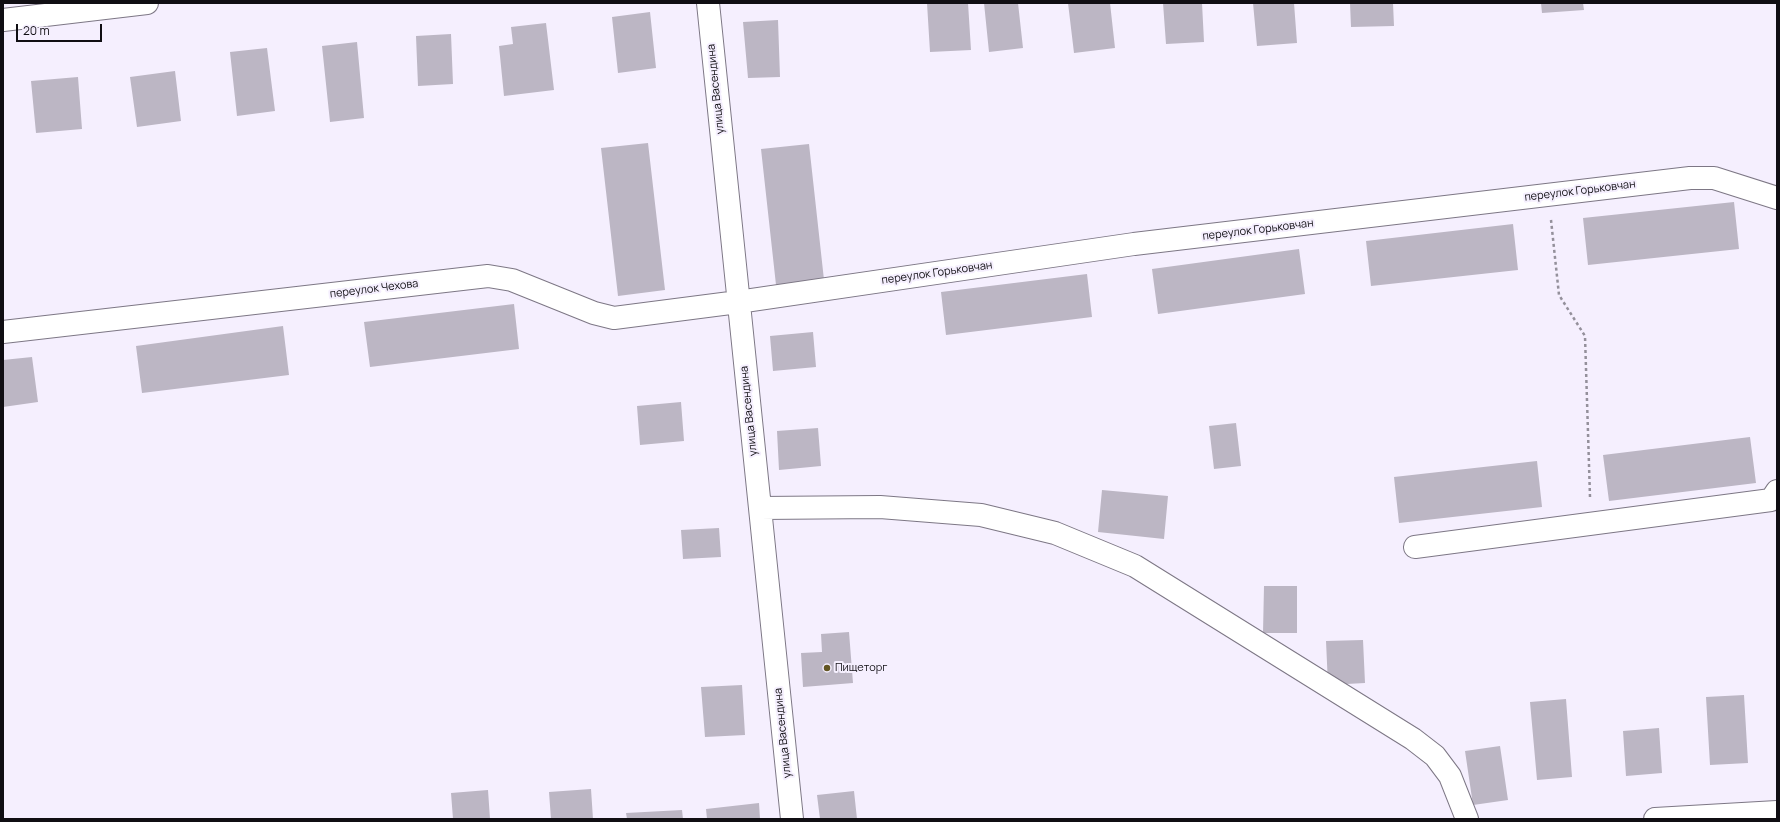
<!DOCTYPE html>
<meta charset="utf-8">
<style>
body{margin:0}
#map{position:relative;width:1780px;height:822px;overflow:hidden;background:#f5effe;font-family:Manrope,sans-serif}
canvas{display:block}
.frame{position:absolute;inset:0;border:4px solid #100e13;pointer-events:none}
.scale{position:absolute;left:16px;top:24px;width:86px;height:18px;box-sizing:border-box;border:2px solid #100e13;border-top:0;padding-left:5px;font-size:12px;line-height:14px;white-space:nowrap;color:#100e13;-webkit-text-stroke:3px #f5effe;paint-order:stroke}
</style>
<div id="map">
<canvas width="1780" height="822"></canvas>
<div class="frame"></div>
<div class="scale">20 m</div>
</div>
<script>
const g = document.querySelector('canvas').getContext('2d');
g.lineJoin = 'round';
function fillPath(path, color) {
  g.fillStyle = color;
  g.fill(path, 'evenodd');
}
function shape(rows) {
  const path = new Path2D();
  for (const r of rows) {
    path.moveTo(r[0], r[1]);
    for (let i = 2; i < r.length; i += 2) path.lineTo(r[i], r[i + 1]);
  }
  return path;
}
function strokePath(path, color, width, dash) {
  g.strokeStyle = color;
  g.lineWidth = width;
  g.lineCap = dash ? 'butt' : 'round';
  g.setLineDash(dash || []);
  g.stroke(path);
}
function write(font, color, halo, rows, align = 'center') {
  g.font = font + ' Manrope,sans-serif';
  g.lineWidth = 4;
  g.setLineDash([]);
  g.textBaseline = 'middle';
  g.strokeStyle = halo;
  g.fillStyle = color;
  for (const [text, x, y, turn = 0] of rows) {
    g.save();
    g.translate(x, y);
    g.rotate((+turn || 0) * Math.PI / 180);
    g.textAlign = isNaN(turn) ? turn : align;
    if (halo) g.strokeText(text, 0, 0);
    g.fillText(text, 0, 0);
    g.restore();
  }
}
const building = shape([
 [927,3,968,3,971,50,930,52],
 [984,3,1018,3,1023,48,989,52],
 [1068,3,1110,3,1115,48,1074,53],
 [1163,3,1202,3,1204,42,1166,44],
 [1253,3,1294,3,1297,43,1257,46],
 [1350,3,1393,3,1394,26,1351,27],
 [1541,3,1583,3,1584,10,1542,13],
 [650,12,656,68,618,73,612,17],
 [778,20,780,77,748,78,743,22],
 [546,23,554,90,504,96,499,46,513,44,511,27],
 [451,34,453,84,418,86,416,36],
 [357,42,364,118,330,122,322,46],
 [267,48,275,111,237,116,230,52],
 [175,71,181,121,137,127,130,77],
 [78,77,82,129,36,133,31,81],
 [648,143,665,290,618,296,601,148],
 [809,144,825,289,777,294,761,149],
 [1734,202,1739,249,1588,265,1583,218],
 [1513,224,1518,270,1371,286,1366,241],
 [1299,249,1305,294,1158,314,1152,269],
 [1087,274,1092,317,946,335,941,292],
 [514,304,519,349,370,367,364,322],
 [283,326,289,375,142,393,136,346],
 [813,332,816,367,773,371,770,336],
 [32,357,38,402,3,407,3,360],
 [681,402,684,441,640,445,637,406],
 [1236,423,1241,466,1214,469,1209,426],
 [818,428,821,466,779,470,777,431],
 [1750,437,1756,483,1609,501,1603,455],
 [1537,461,1542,507,1399,523,1394,477],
 [1102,490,1168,496,1164,539,1098,532],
 [719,528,721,557,683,559,681,530],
 [1264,586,1297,586,1297,633,1263,633],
 [849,632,853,683,803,687,801,653,822,652,821,634],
 [1363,640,1365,683,1328,685,1326,641],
 [742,685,745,735,705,737,701,687],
 [1744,695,1748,763,1710,765,1706,697],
 [1566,699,1572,777,1537,780,1530,702],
 [1659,728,1662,773,1626,776,1623,731],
 [1500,746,1508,800,1473,805,1465,751],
 [591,789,593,819,551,819,549,792],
 [488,790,490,819,453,819,451,793],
 [854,791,857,819,820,819,817,795],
 [759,803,760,819,707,819,706,809],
 [682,810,683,819,627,819,626,813]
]);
const path = shape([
 [1551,220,1559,295,1585,336,1590,497]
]);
const minor = shape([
 [708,3,792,819],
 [3,332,488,276,512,280,594,313,614,318,738,302,1134,244,1690,178,1714,178,1777,198],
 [760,508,880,507,981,515,1055,533,1135,566,1413,739,1435,756,1450,776,1467,819],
 [1415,547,1771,500,1777,491],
 [1655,819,1777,812]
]);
const major = shape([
 [3,20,147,3]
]);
const markers = [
 [827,668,4,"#635623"]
];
const streetNames = [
 ["улица Васендина",716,89,-96],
 ["переулок Горьковчан",1580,191,-7],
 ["переулок Горьковчан",1258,230,-7],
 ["переулок Горьковчан",937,273,-8],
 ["переулок Чехова",374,289,-7],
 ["улица Васендина",749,411,-96],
 ["улица Васендина",783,733,-96]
];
const poiNames = [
 ["Пищеторг",835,668]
];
fillPath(building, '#bcb6c4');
strokePath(minor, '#7d7785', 24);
strokePath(major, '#7d7785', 24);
strokePath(path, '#94909b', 2.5, [3, 3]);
strokePath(minor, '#fff', 22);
strokePath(major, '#fff', 22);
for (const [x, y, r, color] of markers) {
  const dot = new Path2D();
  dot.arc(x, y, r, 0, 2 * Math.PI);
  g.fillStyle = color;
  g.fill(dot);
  strokePath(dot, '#f5effe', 1.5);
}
write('11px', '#100e13', '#f5effe', streetNames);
write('11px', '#100e13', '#f5effe', poiNames, 'left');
</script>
